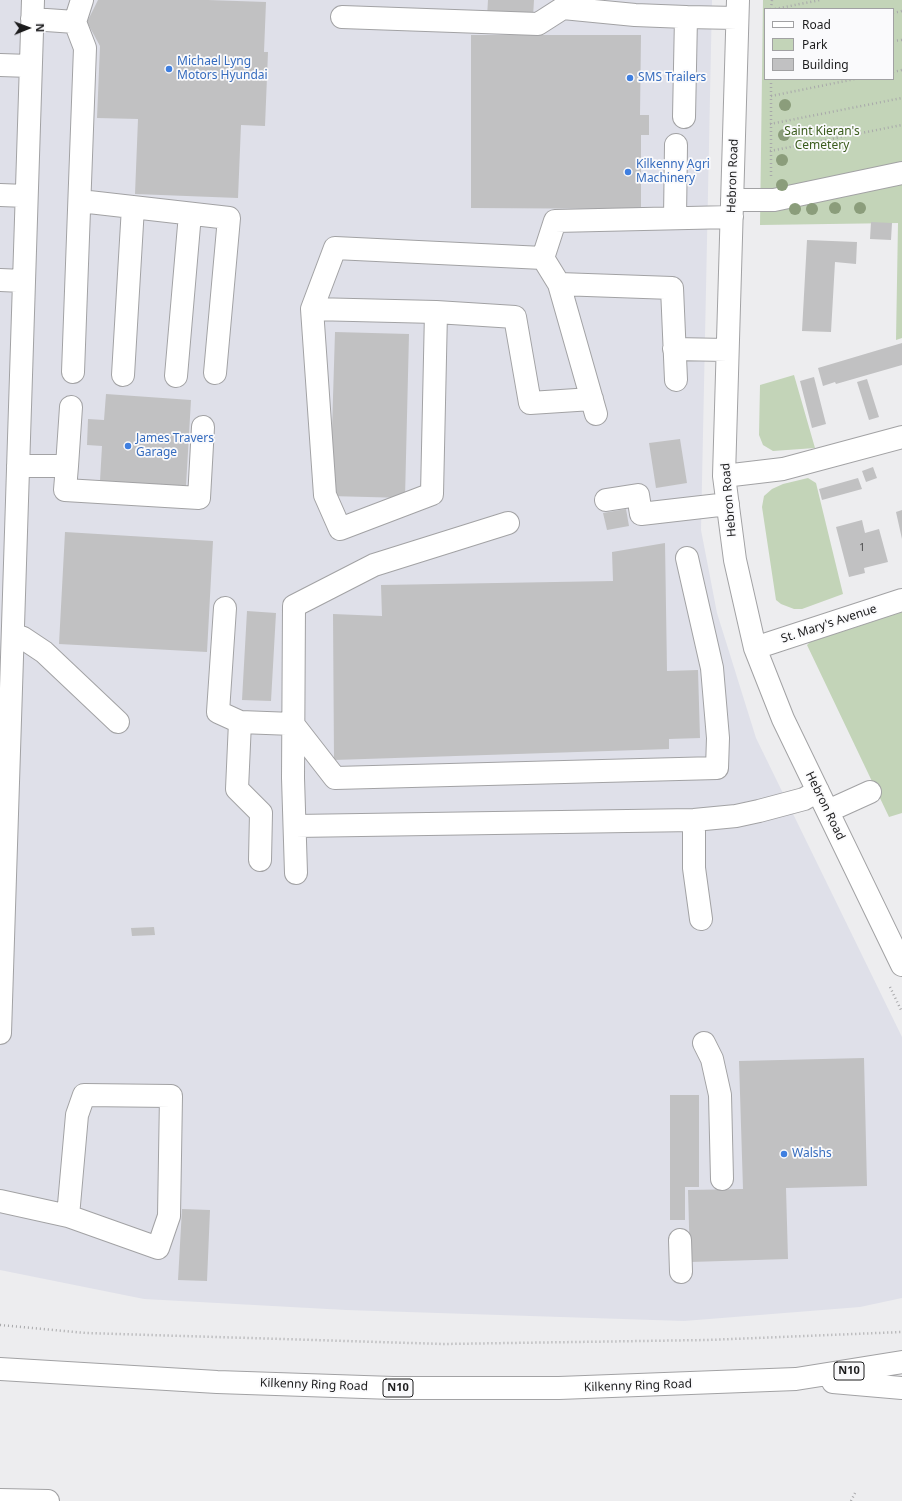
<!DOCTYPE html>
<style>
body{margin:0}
#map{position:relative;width:902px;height:1501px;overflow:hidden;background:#ededef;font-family:"Noto Sans",sans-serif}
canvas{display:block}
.legend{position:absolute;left:764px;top:8px;width:130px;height:72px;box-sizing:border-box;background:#fafafc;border:1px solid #a1a1a3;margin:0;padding:5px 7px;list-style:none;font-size:12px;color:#1c1c1d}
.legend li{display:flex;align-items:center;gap:8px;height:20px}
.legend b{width:20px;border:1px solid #a1a1a3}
.north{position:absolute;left:8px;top:8px;width:40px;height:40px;-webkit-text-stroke:3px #fafafc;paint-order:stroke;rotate:89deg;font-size:11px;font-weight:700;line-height:16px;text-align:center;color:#1c1c1d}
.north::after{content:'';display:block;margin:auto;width:14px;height:18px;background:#1c1c1d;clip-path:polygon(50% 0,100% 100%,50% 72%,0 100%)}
</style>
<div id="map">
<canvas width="902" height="1501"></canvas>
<ul class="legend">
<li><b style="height:5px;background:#fff"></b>Road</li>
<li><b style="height:11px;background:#c3d4b8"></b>Park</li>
<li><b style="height:11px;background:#c1c1c2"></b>Building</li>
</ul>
<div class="north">N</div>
</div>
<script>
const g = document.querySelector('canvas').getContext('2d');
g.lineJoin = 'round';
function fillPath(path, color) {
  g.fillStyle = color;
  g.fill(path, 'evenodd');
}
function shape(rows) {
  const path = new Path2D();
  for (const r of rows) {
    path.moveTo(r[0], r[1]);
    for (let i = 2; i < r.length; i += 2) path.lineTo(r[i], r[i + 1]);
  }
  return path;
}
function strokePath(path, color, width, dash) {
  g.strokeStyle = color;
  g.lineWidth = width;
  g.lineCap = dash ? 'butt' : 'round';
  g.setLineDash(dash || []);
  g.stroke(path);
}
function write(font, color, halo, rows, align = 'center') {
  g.font = font + ' "Noto Sans",sans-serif';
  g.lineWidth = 3.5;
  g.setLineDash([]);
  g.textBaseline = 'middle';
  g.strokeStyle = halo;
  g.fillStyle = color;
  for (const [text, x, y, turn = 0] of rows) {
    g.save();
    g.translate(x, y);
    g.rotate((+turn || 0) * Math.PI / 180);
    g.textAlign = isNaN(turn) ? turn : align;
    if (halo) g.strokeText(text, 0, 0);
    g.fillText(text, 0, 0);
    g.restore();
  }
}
const built = shape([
 [0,0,712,0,701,530,717,613,756,738,902,1037,902,1298,860,1307,684,1321,346,1310,144,1299,0,1270]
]);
const green = shape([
 [763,0,902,0,902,338,896,340,898,223,760,225],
 [765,9,893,9,893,79,765,79],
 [794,375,815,448,773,451,763,445,759,435,760,385],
 [808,478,816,483,843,594,802,609,794,609,781,604,776,600,762,507,764,496,772,489,783,484],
 [902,612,902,813,889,817,807,645,810,642]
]);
const building = shape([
 [98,0,208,0,266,2,264,52,268,52,265,126,241,125,238,198,135,194,138,119,97,118,100,46,87,22],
 [488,0,534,0,533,17,487,17],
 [471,35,641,35,640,115,649,115,649,135,641,135,641,209,471,208],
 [871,222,892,223,891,240,870,239],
 [807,240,857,242,856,264,835,262,831,332,802,331],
 [335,332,409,334,405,498,330,496],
 [902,343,902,365,836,384,835,382,823,386,818,368],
 [814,377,826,424,812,428,800,381],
 [867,379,879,417,869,420,857,382],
 [106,394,191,400,186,486,100,481,102,446,87,445,88,419,104,420],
 [680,439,687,483,656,488,649,443],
 [873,467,877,478,866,482,862,471],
 [858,478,862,489,822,500,819,489],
 [626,509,629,526,607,530,603,513],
 [902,510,902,539,896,512],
 [862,520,865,533,879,529,888,562,864,568,865,573,849,577,836,527],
 [65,532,213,541,207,652,59,644],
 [665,543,667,671,698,670,700,738,669,739,669,749,334,760,333,614,382,616,381,585,613,581,612,552],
 [247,611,276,613,271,701,242,700],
 [154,927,155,935,132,936,131,928],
 [864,1058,867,1186,786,1188,788,1259,690,1262,688,1190,743,1189,739,1061],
 [670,1095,699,1095,699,1187,685,1187,685,1220,670,1220],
 [182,1209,210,1210,207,1281,178,1280]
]);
const path = shape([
 [771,9,772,0],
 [775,9,820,0],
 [893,13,902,11],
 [893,41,902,40],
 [893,72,902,70],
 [771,79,771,176],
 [771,96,855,79],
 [770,124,902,98],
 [770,151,902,125],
 [890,987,902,1012],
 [0,1325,86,1333,444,1344,708,1340,902,1332],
 [851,1501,856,1491]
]);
const minor = shape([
 [738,0,724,476,735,560,755,648,783,719,902,965],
 [342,17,538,24,563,8,635,15,686,17],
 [32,19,75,22],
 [0,65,30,66],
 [684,117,686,17,737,18],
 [0,195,26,196],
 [732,200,774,200,902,173],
 [80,201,229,218,215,373],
 [675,218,676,145],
 [543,258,559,284,672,288,676,380],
 [0,280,23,281],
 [559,284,596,414],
 [312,309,436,312,432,494,340,529,325,495,312,309,335,248,543,258,555,221,732,217],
 [436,312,515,317,530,403,592,399],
 [674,349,727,350],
 [73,372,85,48,75,22,82,0],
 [123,375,133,207],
 [176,376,190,214],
 [18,466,67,466,65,490,199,498,203,427],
 [67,466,71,407],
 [724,476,783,469,902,437],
 [606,500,638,495,641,514,728,504],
 [225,608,218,712,240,722],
 [13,634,23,638,44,652,118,722],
 [755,648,902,600],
 [828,811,870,792],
 [694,820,694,868,701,919],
 [295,826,694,820,736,816,759,811,804,799,818,791],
 [260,860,261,813,237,789,240,722,293,724,335,778,717,768,718,738,712,668,687,558],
 [296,873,293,778,294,606,374,565,508,523],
 [0,1033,33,0],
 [704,1043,712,1059,720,1095,722,1179],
 [0,1201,68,1216,158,1248,169,1216,171,1096,84,1095,77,1115,68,1216],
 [680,1240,681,1272],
 [0,1500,48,1501]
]);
const highway = shape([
 [0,1369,217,1382,393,1388,559,1388,796,1379,902,1362],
 [833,1382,902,1388]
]);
const trees = [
 [785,105],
 [784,135],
 [782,160],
 [782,185],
 [835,208],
 [860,208],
 [795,209],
 [812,209]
];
const markers = [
 [169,69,4,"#3f7fe0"],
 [630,78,4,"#3f7fe0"],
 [628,172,4,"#3f7fe0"],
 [128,446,4,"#3f7fe0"],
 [784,1154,4,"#3f7fe0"]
];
const numberNames = [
 ["1",862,548]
];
const shields = [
 [849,1371,30],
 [398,1388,30]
];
const shieldNames = [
 ["N10",849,1371],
 ["N10",398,1388]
];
const shopNames = [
 ["Michael Lyng",177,62],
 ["Motors Hyundai",177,76],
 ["SMS Trailers",638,78],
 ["Kilkenny Agri",636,165],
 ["Machinery",636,179],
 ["James Travers",136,439],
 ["Garage",136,453],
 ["Walshs",792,1154]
];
const parkNames = [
 ["Saint Kieran's",822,132],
 ["Cemetery",822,146]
];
const streetNames = [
 ["Hebron Road",733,176,-88],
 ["Hebron Road",729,500,-95],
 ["St. Mary's Avenue",829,624,-18],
 ["Hebron Road",825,806,64],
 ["Kilkenny Ring Road",314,1385,2],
 ["Kilkenny Ring Road",638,1386,-2]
];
fillPath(built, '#dfe0e9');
fillPath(green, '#c3d4b8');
fillPath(building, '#c1c1c2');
strokePath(minor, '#a2a2a4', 24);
strokePath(highway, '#a2a2a4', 24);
strokePath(path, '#a8a8aa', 2.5, [1, 3]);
strokePath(minor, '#fff', 22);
strokePath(highway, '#fff', 22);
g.fillStyle = '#8b9d7b';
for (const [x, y] of trees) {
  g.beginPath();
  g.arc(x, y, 6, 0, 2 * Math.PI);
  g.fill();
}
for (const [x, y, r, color] of markers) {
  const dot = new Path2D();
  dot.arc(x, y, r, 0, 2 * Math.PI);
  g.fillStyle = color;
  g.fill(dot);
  strokePath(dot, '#fafafc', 1.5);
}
write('10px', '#454546', null, numberNames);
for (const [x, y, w] of shields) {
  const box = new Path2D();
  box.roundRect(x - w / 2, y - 9, w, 18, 3);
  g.fillStyle = '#fafafc';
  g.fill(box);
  strokePath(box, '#1c1c1d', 1);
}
write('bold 11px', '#1c1c1d', null, shieldNames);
write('12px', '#366cbe', '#fafafc', shopNames, 'left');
write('12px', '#3a5b1c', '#fafafc', parkNames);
write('12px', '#1c1c1d', '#fafafc', streetNames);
</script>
